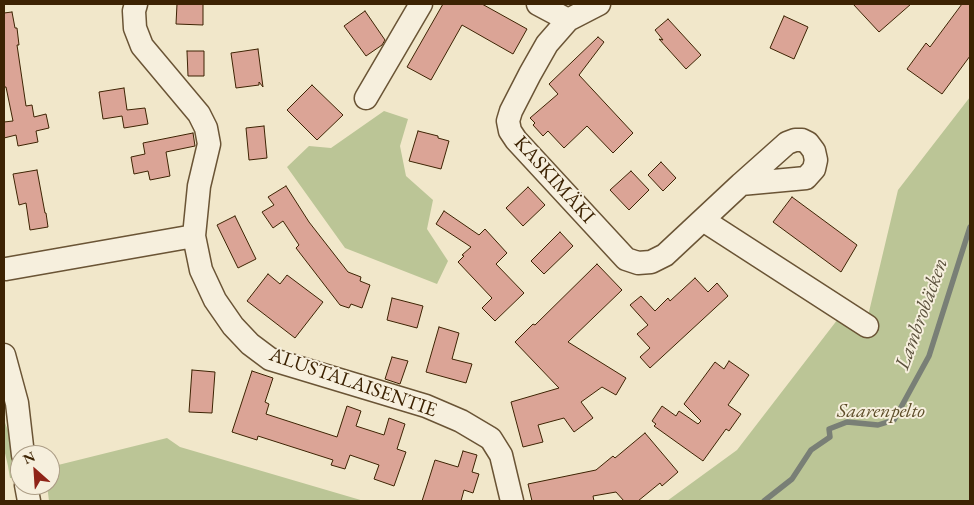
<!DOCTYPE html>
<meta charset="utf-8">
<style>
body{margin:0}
#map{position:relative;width:974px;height:505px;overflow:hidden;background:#f1e7ca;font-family:"EB Garamond",serif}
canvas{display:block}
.frame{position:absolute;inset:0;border:5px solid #3d2303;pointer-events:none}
.north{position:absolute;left:10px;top:445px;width:50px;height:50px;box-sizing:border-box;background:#f6efdd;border:1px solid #ac9d86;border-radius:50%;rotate:334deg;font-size:14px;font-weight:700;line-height:20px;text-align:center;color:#3d2303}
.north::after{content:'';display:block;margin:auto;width:18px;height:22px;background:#8f2418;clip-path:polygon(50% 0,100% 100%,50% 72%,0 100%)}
</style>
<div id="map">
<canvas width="974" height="505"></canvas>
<div class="frame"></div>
<div class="north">N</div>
</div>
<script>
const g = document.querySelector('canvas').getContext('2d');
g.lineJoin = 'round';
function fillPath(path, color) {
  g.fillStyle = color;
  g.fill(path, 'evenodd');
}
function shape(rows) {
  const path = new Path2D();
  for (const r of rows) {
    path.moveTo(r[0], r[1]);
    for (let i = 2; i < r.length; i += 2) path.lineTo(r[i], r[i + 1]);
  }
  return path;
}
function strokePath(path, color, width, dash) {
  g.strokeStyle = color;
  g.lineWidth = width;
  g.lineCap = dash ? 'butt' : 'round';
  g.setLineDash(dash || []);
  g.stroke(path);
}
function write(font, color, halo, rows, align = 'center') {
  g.font = font + ' "EB Garamond",serif';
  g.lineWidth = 4;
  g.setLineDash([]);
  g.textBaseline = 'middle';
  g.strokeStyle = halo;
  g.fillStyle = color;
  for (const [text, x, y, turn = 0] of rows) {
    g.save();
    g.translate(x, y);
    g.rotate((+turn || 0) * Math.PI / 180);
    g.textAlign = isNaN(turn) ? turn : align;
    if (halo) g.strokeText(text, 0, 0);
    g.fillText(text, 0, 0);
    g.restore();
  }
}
const green = shape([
 [970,97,970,501,667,501,737,450,841,315,868,316,898,190],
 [384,111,408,119,400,146,406,176,433,200,427,229,448,261,437,284,345,248,287,167,309,146,331,148],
 [4,420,10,436,14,456,14,478,10,478,8,466,4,449],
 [167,438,180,447,364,501,49,501,47,485,50,485,50,467]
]);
const stream = shape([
 [764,501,792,479,811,450,830,437,829,429,847,422,878,425,894,420,929,356,970,227]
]);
const building = shape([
 [177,4,203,4,203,25,176,24,177,4],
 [443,4,482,4,527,29,513,54,462,25,431,80,407,67,443,4],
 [853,4,911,4,879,32,853,4],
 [962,4,970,4,970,56,942,94,907,69,926,43,930,47,962,4],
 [365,11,385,40,382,45,366,56,344,26,365,11],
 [12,12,15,28,17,28,19,45,17,45,26,106,32,105,34,117,46,114,49,128,36,131,38,142,18,146,16,135,4,138,4,122,13,121,6,87,4,87,4,13,12,12],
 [784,16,808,27,794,59,770,48,784,16],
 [668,19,701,55,686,69,659,39,663,40,655,30,668,19],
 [598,37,604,42,579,75,633,133,613,153,587,126,564,148,548,131,543,136,533,125,535,123,530,118,558,94,549,84,598,37],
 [258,49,263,87,259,82,259,85,236,88,231,53,258,49],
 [187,51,204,51,204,76,188,76,187,51],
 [312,85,343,115,317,140,287,110,312,85],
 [124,88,127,110,145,108,148,124,124,128,122,116,103,119,99,92,124,88],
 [264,126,267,158,249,160,246,128,264,126],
 [418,131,438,136,438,138,449,141,441,169,409,161,418,131],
 [193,133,195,146,166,152,170,176,150,180,148,171,134,174,131,157,145,154,143,143,193,133],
 [661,162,676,178,663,191,648,175,661,162],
 [37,170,45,213,46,213,48,227,30,230,26,203,19,205,13,174,37,170],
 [631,171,649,190,629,210,610,190,631,171],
 [286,186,309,222,348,272,361,277,360,281,370,285,362,308,351,304,349,308,340,305,296,248,299,245,283,221,273,228,262,212,274,205,268,197,286,186],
 [528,187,545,205,523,226,506,208,528,187],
 [792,197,857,245,841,272,773,222,792,197],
 [444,211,479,235,485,229,507,253,496,264,524,293,495,321,482,308,492,298,458,262,464,256,462,255,471,247,436,224,444,211],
 [235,216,256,259,238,268,217,225,235,216],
 [560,232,573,246,544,274,531,261,560,232],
 [597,264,622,290,568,342,626,378,616,395,602,387,581,402,593,418,574,432,564,418,538,425,543,442,523,447,511,402,559,388,515,342,533,324,535,325,597,264],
 [268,274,280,284,287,275,323,302,295,338,247,301,268,274],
 [695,278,708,292,717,283,728,296,650,368,640,357,650,348,637,334,648,325,630,305,641,296,655,311,668,298,670,301,695,278],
 [392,298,423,306,417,328,387,320,392,298],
 [439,327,459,333,452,359,472,364,466,383,426,372,439,327],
 [392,357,408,361,400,384,385,379,392,357],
 [729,361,749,375,728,405,741,414,729,431,726,429,703,461,654,426,656,424,652,421,662,406,676,416,679,411,698,424,701,421,684,404,715,362,724,369,729,361],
 [192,370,215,372,212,413,189,412,192,370],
 [252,371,273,378,265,402,269,404,266,414,337,437,347,406,361,411,356,426,384,435,389,418,405,424,397,449,406,452,394,486,374,479,379,465,350,455,345,469,331,465,333,460,258,436,257,440,232,432,252,371],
 [645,433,678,472,662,486,660,483,638,501,624,501,616,492,593,496,594,501,532,501,528,484,596,470,613,456,615,458,645,433],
 [463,451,477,455,472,472,479,474,473,493,464,490,461,501,422,501,435,460,458,467,463,451]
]);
const minor = shape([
 [136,4,134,11,135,28,142,46,199,114,206,128,209,144,199,186,194,236,201,270,215,300,233,326,250,344,270,359,426,406,461,421,488,437,491,439,501,455,512,501],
 [538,4,568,20],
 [599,4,568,20,547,44,530,74,511,111,508,121,510,131,516,140,626,259,638,263,651,262,665,255,741,184,787,143,795,140,802,140,808,143,814,151,816,160,814,169,806,178,741,184],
 [366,98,421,4],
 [703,220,867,326],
 [6,269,194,236],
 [4,355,17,403,23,455],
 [26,485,29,501]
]);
const streetNames = [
 ["KASKIMÄKI",554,180,48],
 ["ALUSTALAISENTIE",353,383,19]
];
const parkNames = [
 ["Saarenpelto",881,412]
];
const waterNames = [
 ["Lambrobäcken",922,314,-70]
];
fillPath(green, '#bbc596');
strokePath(stream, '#797f76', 5.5);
fillPath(building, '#dba496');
strokePath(building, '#3d2303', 1);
strokePath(minor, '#6a5435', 25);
strokePath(minor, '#f6efdd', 22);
write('20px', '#3d2303', '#f6efdd', streetNames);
write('italic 20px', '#5c4c28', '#f6efdd', parkNames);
write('italic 21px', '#5b513c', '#f6efdd', waterNames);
</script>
